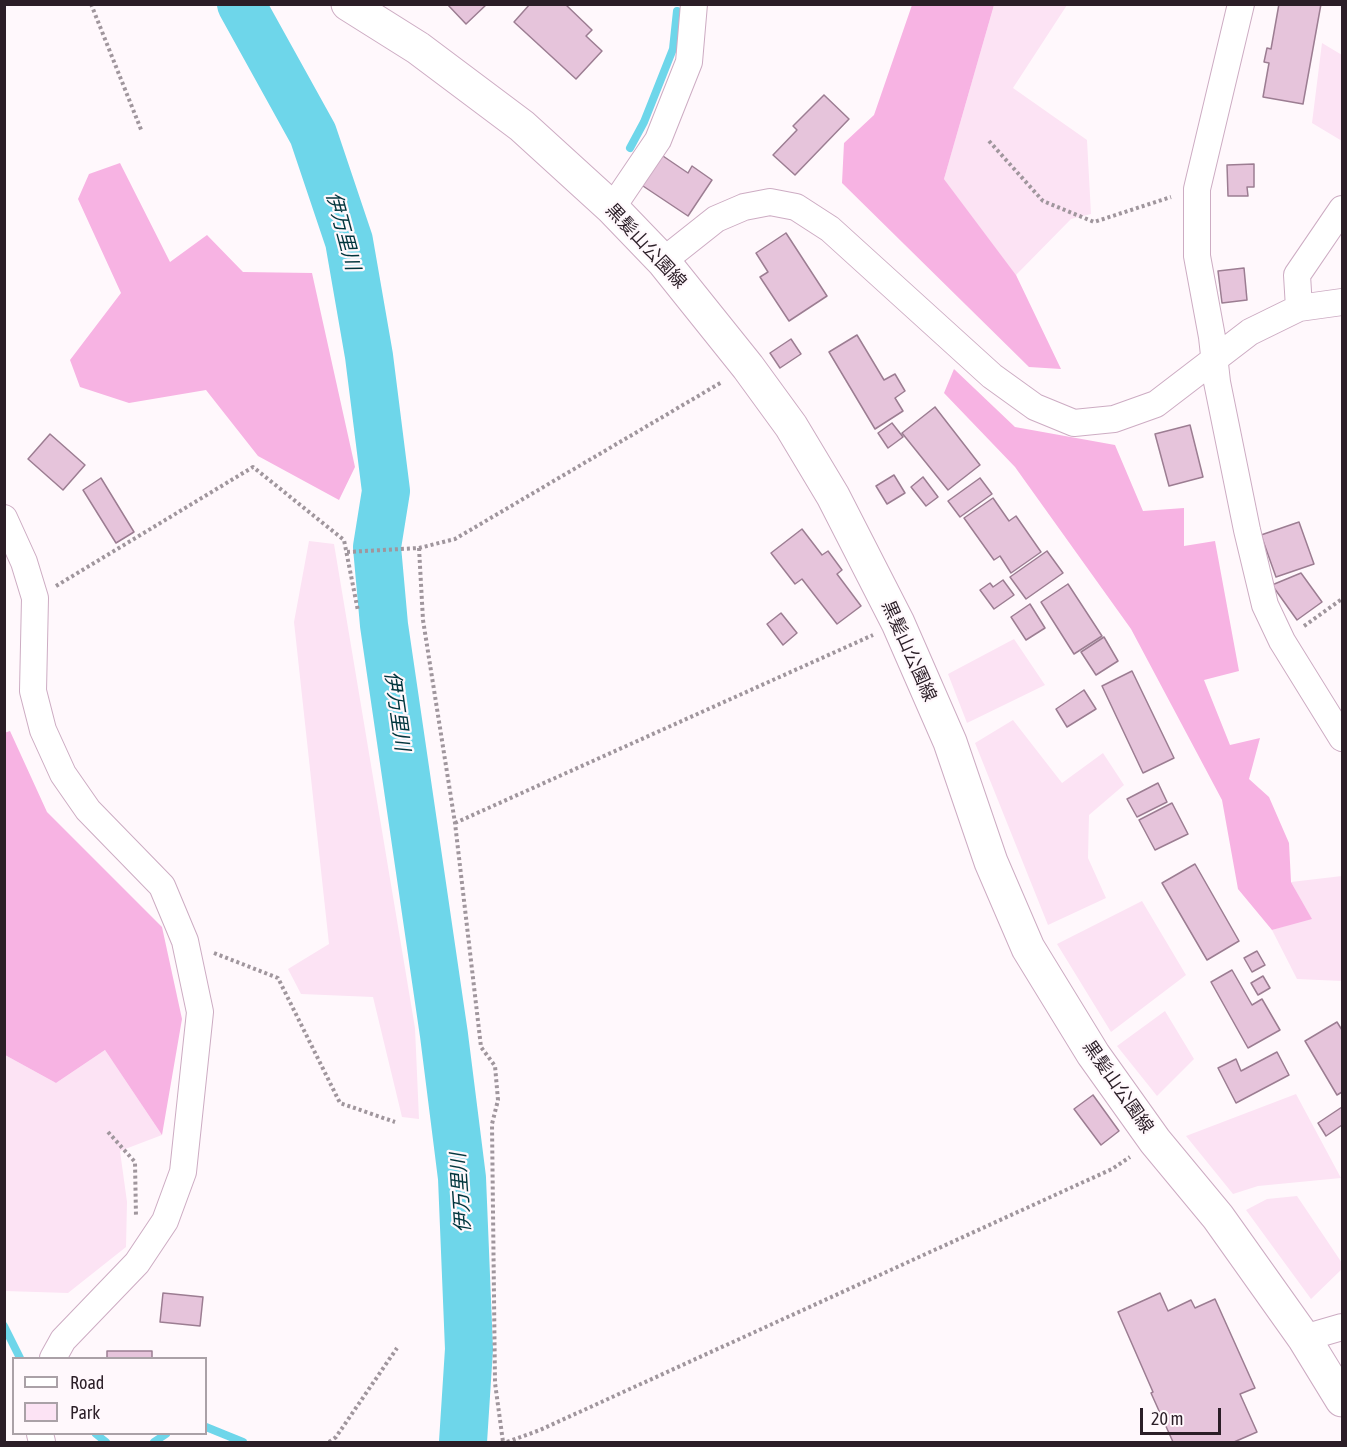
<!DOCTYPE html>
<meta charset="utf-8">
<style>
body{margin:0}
#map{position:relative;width:1347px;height:1447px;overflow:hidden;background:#fff8fc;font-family:"Asap Condensed",sans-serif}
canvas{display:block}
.frame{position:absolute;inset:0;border:6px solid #2b1e27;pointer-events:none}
.legend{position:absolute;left:12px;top:1357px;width:195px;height:78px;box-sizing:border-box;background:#fff8fc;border:2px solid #aaa1a7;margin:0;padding:8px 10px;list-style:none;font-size:18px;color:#2b1e27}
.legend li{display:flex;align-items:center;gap:12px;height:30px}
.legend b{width:30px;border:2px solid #aaa1a7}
.scale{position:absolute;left:1140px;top:1408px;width:81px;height:27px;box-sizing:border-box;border:3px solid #2b1e27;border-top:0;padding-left:8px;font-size:18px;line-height:21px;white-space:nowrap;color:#2b1e27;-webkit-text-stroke:4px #fff8fc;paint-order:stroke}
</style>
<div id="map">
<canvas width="1347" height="1447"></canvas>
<div class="frame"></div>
<ul class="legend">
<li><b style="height:8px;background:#fff"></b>Road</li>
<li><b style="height:16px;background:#fce3f4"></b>Park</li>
</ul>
<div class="scale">20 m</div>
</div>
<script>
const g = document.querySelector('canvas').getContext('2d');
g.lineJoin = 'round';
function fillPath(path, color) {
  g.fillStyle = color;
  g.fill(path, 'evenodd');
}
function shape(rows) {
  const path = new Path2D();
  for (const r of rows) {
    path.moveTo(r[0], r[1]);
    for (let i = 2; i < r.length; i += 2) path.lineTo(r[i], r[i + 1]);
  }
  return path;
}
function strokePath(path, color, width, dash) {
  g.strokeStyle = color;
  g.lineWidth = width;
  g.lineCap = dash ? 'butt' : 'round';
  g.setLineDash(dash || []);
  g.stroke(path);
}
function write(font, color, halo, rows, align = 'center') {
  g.font = font + ' "Asap Condensed","Noto Sans JP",sans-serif';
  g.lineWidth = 4.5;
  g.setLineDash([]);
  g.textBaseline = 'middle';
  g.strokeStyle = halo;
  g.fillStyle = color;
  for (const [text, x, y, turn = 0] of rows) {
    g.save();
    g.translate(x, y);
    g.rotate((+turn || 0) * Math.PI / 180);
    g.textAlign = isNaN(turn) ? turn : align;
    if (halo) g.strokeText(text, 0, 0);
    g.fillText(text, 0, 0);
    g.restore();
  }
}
const green = shape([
 [994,5,1067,5,1013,88,1087,140,1091,214,1071,219,1016,275,944,179],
 [1322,43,1342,55,1342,141,1312,123],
 [309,541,334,544,415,1028,419,1119,402,1117,373,997,301,994,288,969,329,944,294,622],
 [1014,639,1045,685,967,723,948,674],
 [1013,720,1062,783,1103,753,1124,785,1089,815,1088,858,1106,898,1048,925,975,743],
 [1342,876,1342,981,1297,979,1272,930,1311,918,1291,882],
 [1142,901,1186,975,1111,1032,1057,944],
 [1165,1011,1194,1059,1157,1096,1117,1046],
 [105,1050,162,1135,120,1151,127,1202,126,1247,68,1293,5,1291,5,1055,56,1083],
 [1296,1094,1341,1178,1258,1186,1233,1194,1186,1136],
 [1297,1196,1342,1263,1342,1269,1311,1299,1246,1210,1267,1199]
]);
const forest = shape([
 [912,5,994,5,944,179,1016,275,1061,369,1029,367,842,183,844,143,874,115],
 [120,163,170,262,207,235,243,272,312,273,355,467,339,500,258,456,206,390,129,403,80,387,70,360,121,293,78,199,89,174],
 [954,369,1015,427,1115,445,1143,511,1184,508,1184,546,1215,541,1239,671,1204,680,1230,745,1260,738,1249,779,1269,797,1289,843,1291,882,1312,919,1272,930,1238,889,1222,800,1131,629,1015,467,944,393],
 [10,731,47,812,162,927,182,1019,162,1135,105,1050,56,1083,5,1055,4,733]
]);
const stream = shape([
 [630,148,644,122,673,49,677,11],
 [4,1326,20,1358],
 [206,1427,243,1442],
 [96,1434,106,1442],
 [154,1442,166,1434]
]);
const river = shape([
 [241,4,313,134,349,241,369,356,386,491,377,547,384,625,444,1035,462,1178,469,1349,463,1442]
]);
const building = shape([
 [447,4,487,4,466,24,447,4],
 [530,4,565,4,592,30,586,36,602,51,576,79,514,22,530,4],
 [1279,4,1321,4,1303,104,1263,97,1269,63,1264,62,1267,48,1271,49,1279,4],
 [824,95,849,119,795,175,773,155,797,130,793,126,824,95],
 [660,154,688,173,692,166,712,180,688,216,640,184,660,154],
 [1254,164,1254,187,1247,187,1248,196,1228,196,1227,165,1254,164],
 [786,233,827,296,789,321,760,277,768,272,756,253,786,233],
 [1244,268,1247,300,1222,303,1218,271,1244,268],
 [857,335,884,380,895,374,905,391,895,398,903,411,875,429,829,352,857,335],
 [791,339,801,354,780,368,770,353,791,339],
 [935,407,980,465,948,490,902,433,935,407],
 [892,423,903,437,888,448,878,433,892,423],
 [1190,425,1203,477,1169,486,1155,434,1190,425],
 [50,434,85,465,63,490,28,459,50,434],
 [894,475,905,493,887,504,876,486,894,475],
 [923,477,938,497,926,506,911,487,923,477],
 [101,478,134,532,116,543,83,490,101,478],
 [980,478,992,494,960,517,948,501,980,478],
 [993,498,1009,521,1016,516,1041,552,1011,573,1000,556,994,560,964,518,993,498],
 [1299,522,1314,564,1276,577,1261,535,1299,522],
 [802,529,822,555,828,551,842,570,837,574,861,606,837,624,802,579,795,584,771,553,802,529],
 [1047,551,1063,573,1026,599,1010,577,1047,551],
 [1301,573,1322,602,1297,620,1272,585,1301,573],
 [1003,580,1014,595,994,609,980,590,990,583,993,587,1003,580],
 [1068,584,1102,636,1074,654,1041,602,1068,584],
 [1030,604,1045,628,1026,640,1011,617,1030,604],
 [781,613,797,633,783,645,767,624,781,613],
 [1104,637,1118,661,1096,675,1081,652,1104,637],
 [1132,671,1174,758,1143,773,1102,686,1132,671],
 [1084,690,1096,709,1067,727,1056,709,1084,690],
 [1158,783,1167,802,1137,817,1127,799,1158,783],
 [1172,803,1188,834,1155,850,1139,820,1172,803],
 [1195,864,1239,941,1207,960,1162,883,1195,864],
 [1257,951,1265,965,1252,972,1244,958,1257,951],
 [1232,970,1252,1005,1262,999,1280,1030,1248,1048,1211,982,1232,970],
 [1263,976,1270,988,1258,995,1251,983,1263,976],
 [1337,1022,1342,1030,1342,1092,1337,1095,1305,1041,1337,1022],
 [1277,1052,1289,1075,1236,1103,1218,1068,1236,1059,1241,1071,1277,1052],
 [1093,1095,1119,1131,1101,1145,1074,1109,1093,1095],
 [1342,1107,1342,1125,1326,1136,1318,1123,1342,1107],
 [163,1293,203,1297,200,1326,160,1322,163,1293],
 [1160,1293,1168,1311,1191,1300,1195,1308,1215,1299,1255,1388,1240,1394,1257,1432,1234,1442,1173,1442,1151,1393,1153,1392,1118,1312,1160,1293],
 [107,1351,152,1351,152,1358,107,1358,107,1351]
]);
const path = shape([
 [91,4,142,132],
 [989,141,1043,201,1094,222,1171,197],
 [419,548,423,620,455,823,481,1047,495,1066,498,1100,492,1124,495,1383,503,1442],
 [347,552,419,548,455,539,722,382],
 [56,586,253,467,344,540,358,611],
 [1304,626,1342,599],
 [455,823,873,635],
 [214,953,278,978,340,1103,395,1122],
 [108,1132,135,1162,136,1217],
 [329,1442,336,1437,397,1348],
 [507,1442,540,1430,1112,1169,1130,1157]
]);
const street = shape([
 [1241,4,1197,189,1197,256,1212,337,1217,382,1247,530,1265,605,1282,641,1342,738],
 [612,208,658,140,689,62,694,4],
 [663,261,716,219,744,207,770,202,796,207,830,229,992,376,1035,407,1074,423,1114,419,1156,404,1250,332,1299,308,1342,302],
 [1299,308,1297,275,1342,209],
 [4,518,24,562,35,598,33,691,43,730,63,774,88,810,162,886,185,941,200,1012,183,1172,165,1221,137,1263,63,1340,53,1358],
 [1304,1338,1342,1327],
 [40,1434,42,1442]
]);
const secondary = shape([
 [348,4,418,48,522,126,612,208,663,261,748,367,791,426,833,496,898,623,950,742,991,862,1028,948,1093,1054,1155,1141,1218,1217,1304,1338,1342,1400]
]);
const streetNames = [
 ["黒髪山公園線",646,246,47],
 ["黒髪山公園線",909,651,66],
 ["黒髪山公園線",1118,1087,55]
];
const waterNames = [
 ["伊万里川",343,231,75],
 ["伊万里川",397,711,82],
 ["伊万里川",461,1193,-94]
];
fillPath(green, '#fce3f4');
fillPath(forest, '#f7b3e3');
strokePath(stream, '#6ed6ea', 8);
strokePath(river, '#6ed6ea', 48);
fillPath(building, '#e6c4db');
strokePath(building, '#9c7d92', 1.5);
strokePath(street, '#cdacc3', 28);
strokePath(secondary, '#cdacc3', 35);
strokePath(path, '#a0969d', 4, [3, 3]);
strokePath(street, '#fff', 26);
strokePath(secondary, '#fff', 33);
write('18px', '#2b1e27', '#fff8fc', streetNames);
write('italic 20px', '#00353d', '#fff8fc', waterNames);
</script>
